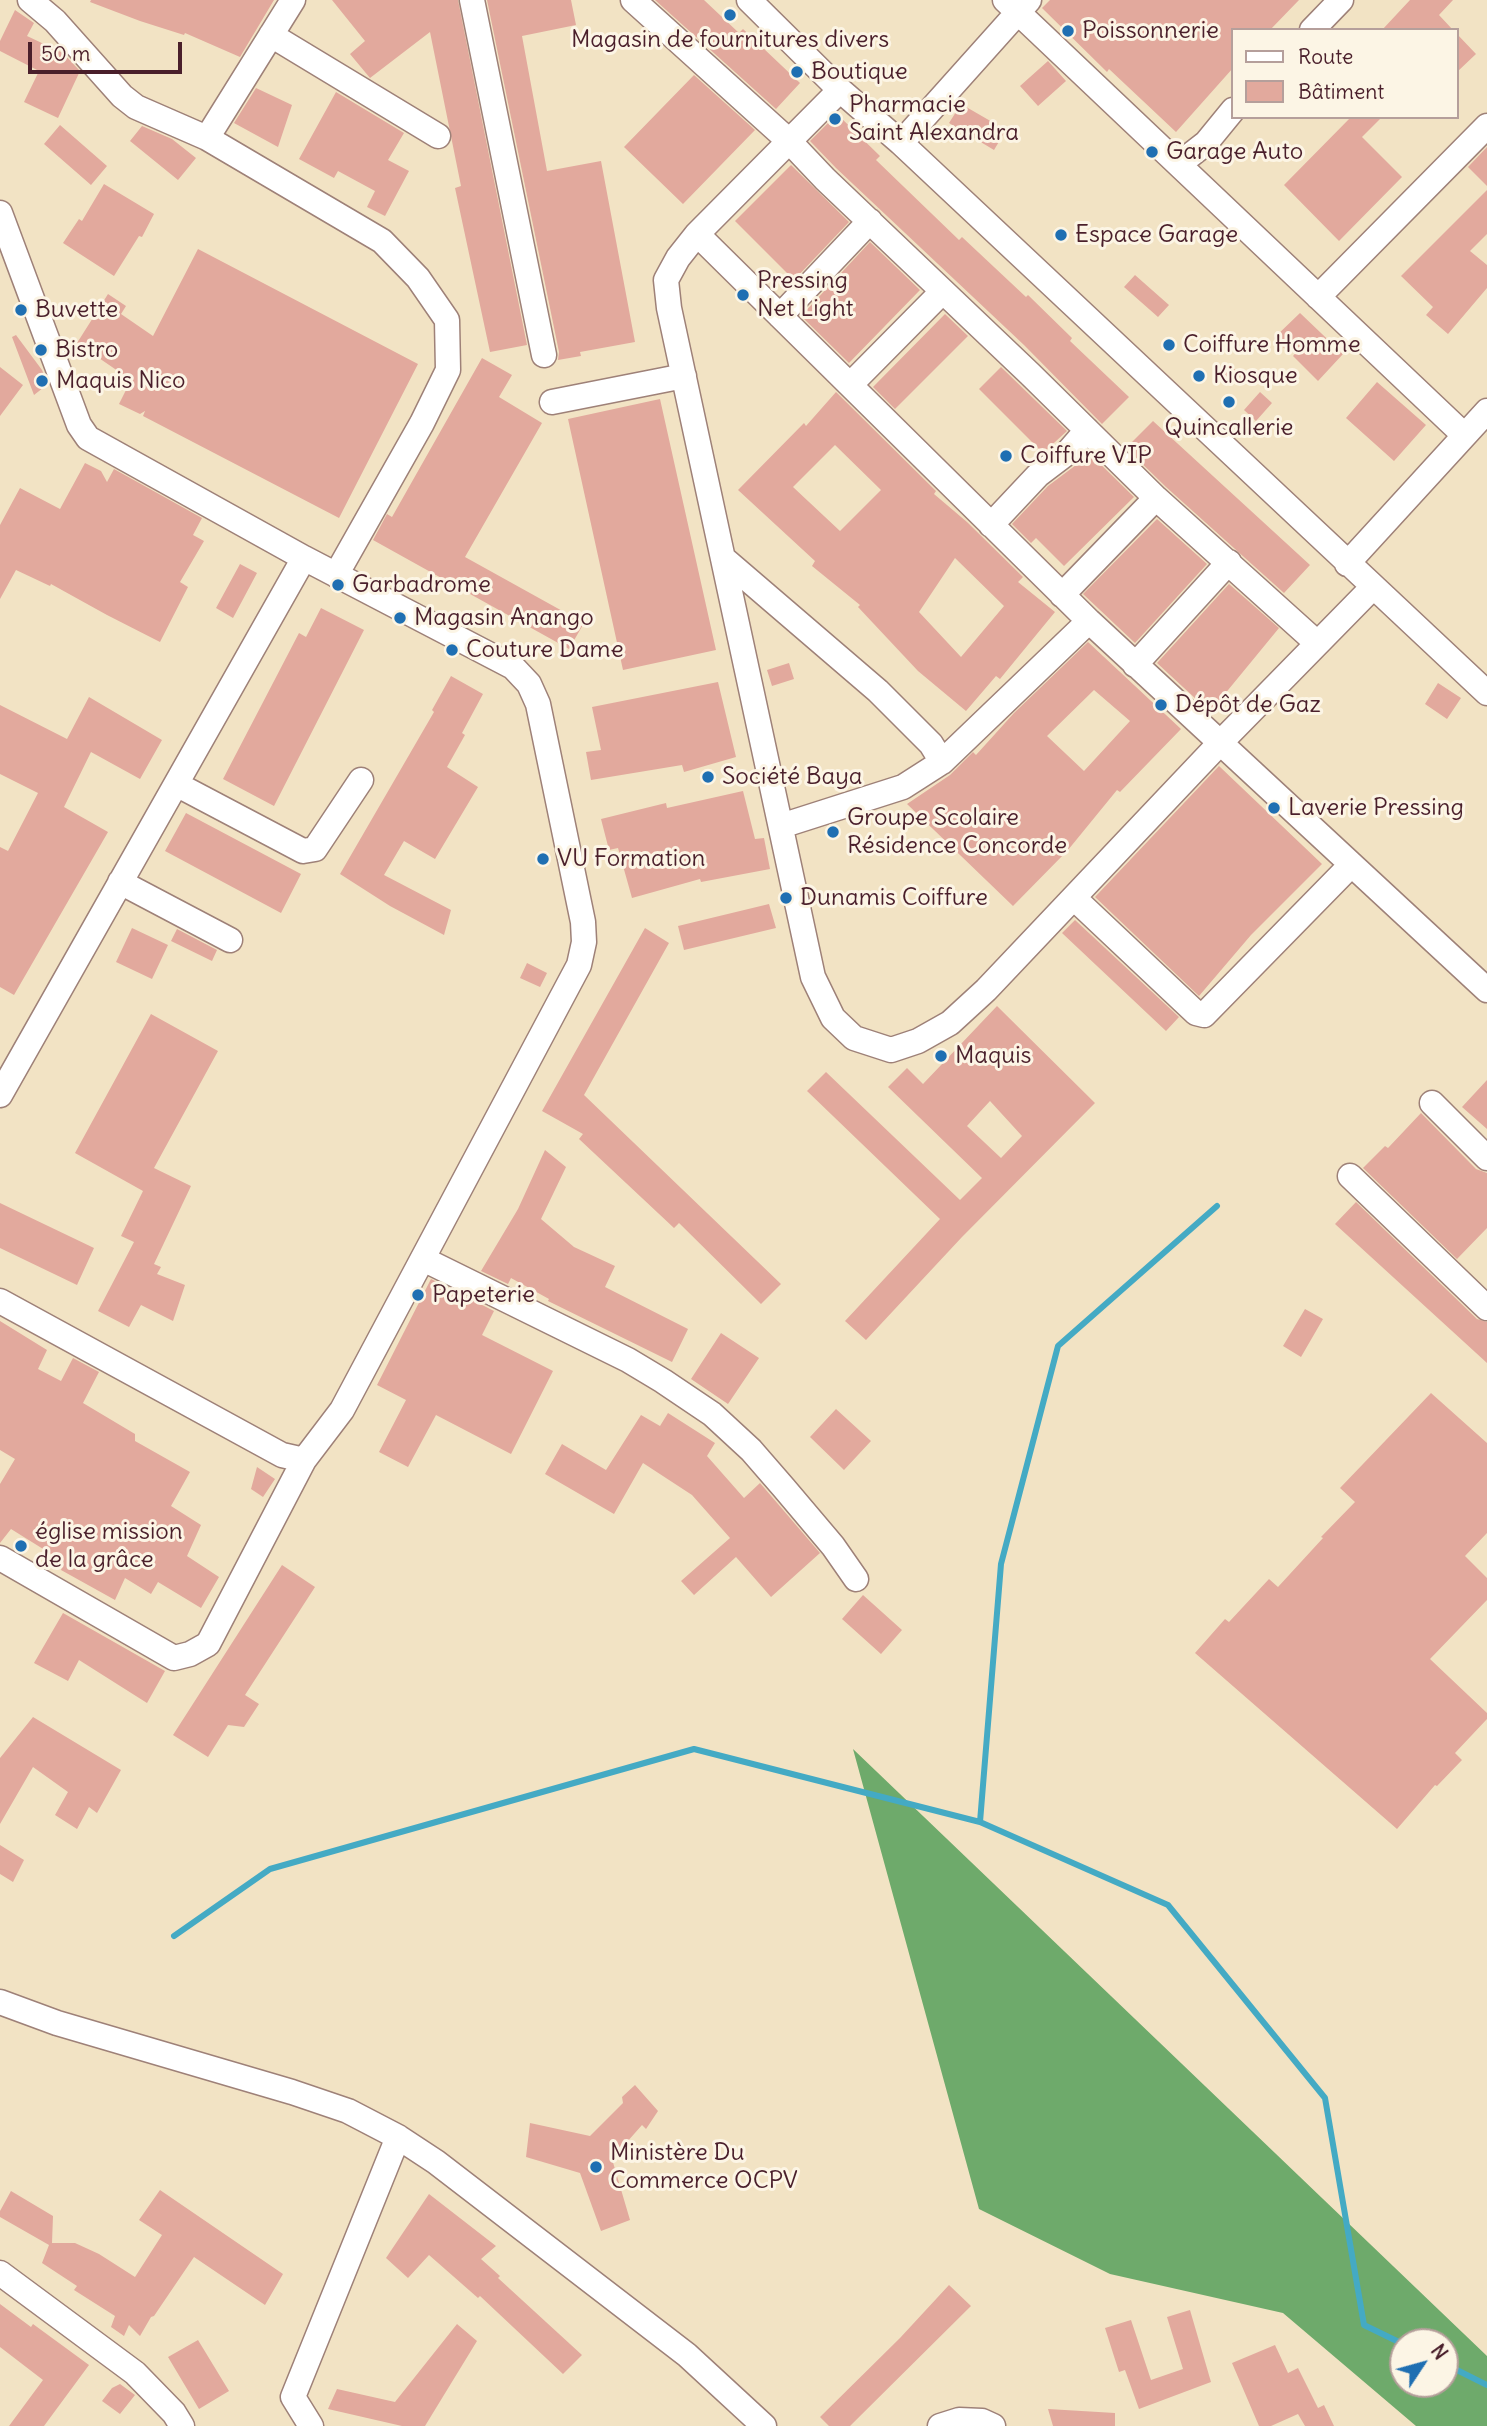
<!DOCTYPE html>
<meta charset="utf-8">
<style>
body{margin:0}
#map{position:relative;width:1487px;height:2426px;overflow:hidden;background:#f2e3c4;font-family:Delius,sans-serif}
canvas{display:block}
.legend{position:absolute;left:1231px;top:28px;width:228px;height:91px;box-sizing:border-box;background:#fcf5e5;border:2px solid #b59f9b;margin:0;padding:9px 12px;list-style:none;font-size:21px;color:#4a1f2b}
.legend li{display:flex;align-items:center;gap:14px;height:35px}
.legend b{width:35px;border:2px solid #b59f9b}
.north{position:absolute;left:1389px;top:2328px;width:70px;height:70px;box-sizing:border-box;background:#fcf5e5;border:2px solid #b59f9b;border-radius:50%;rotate:54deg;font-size:19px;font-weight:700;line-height:28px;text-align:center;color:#4a1f2b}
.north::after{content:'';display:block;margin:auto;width:24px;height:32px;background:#1f6fb2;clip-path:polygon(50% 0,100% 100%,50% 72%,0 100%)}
.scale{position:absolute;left:28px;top:42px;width:154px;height:32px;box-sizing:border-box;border:4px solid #4a1f2b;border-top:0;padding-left:9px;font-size:21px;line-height:24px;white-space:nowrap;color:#4a1f2b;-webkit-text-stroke:5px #fcf5e5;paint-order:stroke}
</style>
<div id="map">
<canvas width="1487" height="2426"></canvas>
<ul class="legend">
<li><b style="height:9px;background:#fff"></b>Route</li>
<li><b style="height:19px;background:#e2a99d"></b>Bâtiment</li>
</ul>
<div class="north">N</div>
<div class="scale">50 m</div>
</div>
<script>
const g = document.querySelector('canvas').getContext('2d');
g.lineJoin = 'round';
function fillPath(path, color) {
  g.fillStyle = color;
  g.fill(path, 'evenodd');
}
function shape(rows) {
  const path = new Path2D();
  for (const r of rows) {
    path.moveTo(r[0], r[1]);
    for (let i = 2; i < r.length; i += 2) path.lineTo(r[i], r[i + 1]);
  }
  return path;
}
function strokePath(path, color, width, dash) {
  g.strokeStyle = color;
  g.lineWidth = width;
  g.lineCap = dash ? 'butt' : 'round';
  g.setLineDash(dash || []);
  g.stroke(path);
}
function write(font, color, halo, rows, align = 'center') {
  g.font = font + ' Delius,sans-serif';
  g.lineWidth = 6;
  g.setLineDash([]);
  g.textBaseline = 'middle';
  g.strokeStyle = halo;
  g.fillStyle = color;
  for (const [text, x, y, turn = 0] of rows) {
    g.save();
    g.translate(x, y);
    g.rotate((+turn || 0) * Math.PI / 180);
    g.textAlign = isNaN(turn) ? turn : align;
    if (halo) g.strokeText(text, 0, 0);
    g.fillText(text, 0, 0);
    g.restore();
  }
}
const forest = shape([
 [853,1749,1487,2356,1487,2426,1416,2426,1283,2313,1110,2274,979,2209],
 [1403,2342,1445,2342,1445,2384,1403,2384]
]);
const stream = shape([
 [980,1822,1001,1564,1058,1346,1217,1206],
 [174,1936,270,1869,694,1749,980,1822,1168,1905,1325,2098,1364,2325,1403,2344],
 [1445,2364,1487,2385]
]);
const building = shape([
 [91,0,274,0,240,57,185,33,184,35,140,21,90,2],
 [332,0,458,0,527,345,490,352,455,188,461,186,430,32,370,78,350,54,365,41],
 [487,0,571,0,576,25,522,36,547,171,601,161,635,342,580,352,581,356,558,360,559,352],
 [655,0,704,0,739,33,743,29,800,83,776,109],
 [1050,0,1299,0,1270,30,1233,30,1233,68,1176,132,1109,69,1107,72,1042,8],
 [1410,0,1453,0,1439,15,1453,30,1382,30],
 [15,10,34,23,27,36,63,53,80,71,58,118,24,102,39,71,0,51,0,41],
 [1457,34,1476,54,1457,72],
 [1048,61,1066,81,1038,106,1020,86],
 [694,75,755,130,683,204,624,147],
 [256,88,292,105,278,147,234,123],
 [336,92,404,133,388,160,409,171,385,216,367,207,375,191,338,171,334,178,299,159],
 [961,104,1006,130,994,150,949,123],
 [837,114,880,156,876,160,959,240,962,237,1026,297,1028,295,1072,338,1070,341,1129,397,1102,424,1024,345,836,168,810,141],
 [1351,117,1382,117,1362,137,1402,177,1339,241,1284,185],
 [60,125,107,166,91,185,44,144],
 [142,126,172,139,196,158,178,180,130,141],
 [1487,147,1487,186,1468,167],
 [791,165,849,222,794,280,735,221],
 [104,184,154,214,142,237,139,236,114,276,63,243,79,219,82,221],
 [1487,190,1487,234,1470,251,1487,265,1487,288,1448,334,1426,315,1433,307,1401,276],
 [870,242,920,290,849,363,801,316],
 [198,249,418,364,339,518,143,416,145,411,140,414,119,404,131,380,77,343,108,294,126,306,121,314,153,336],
 [1135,275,1169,305,1158,317,1124,287],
 [1300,313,1343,354,1318,381,1293,356,1302,346,1289,353,1274,338],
 [945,314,968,336,895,409,873,387],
 [16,335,42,370,48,384,34,395,12,337],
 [482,358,512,375,499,397,542,423,465,557,584,623,569,649,373,540,387,514,392,517],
 [1225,362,1242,375,1225,384,1214,376],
 [0,367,23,385,0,416],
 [1001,367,1067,431,1043,453,979,389],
 [1377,382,1426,425,1394,461,1346,418],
 [836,392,936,491,934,494,967,522,1023,577,1018,582,1055,612,1000,679,996,676,966,711,918,671,858,607,860,605,812,566,815,561,738,490,804,423,806,426],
 [835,445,881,490,840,531,793,487],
 [955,558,1004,606,961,657,919,612],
 [1260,392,1272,403,1256,421,1244,410],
 [660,399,716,650,623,670,568,419],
 [1153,421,1310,565,1284,593,1166,487,1126,448],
 [1088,452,1134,497,1064,566,1036,538,1031,543,1012,524,1048,486,1076,465],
 [85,463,101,471,107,482,114,469,202,518,193,535,204,541,180,582,188,587,160,642,107,615,51,584,50,586,16,570,0,599,0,525,20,488,60,509],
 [1157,519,1207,564,1135,643,1083,594],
 [240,564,257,573,233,618,216,608],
 [1229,584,1279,628,1210,712,1157,663],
 [321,608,364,630,274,806,223,779,299,633,306,637],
 [1088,642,1181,729,1120,792,1117,790,1068,850,1013,906,907,804,950,775,973,752,976,755,1014,713],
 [1094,690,1130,721,1084,771,1047,736],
 [789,663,794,679,772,686,767,670],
 [451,676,483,694,462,733,465,735,447,767,478,787,435,859,404,841,384,875,451,910,444,935,390,906,340,874,434,712,432,710],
 [718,682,736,757,684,772,682,765,591,780,586,752,601,750,592,707],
 [1438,683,1461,698,1447,719,1425,704],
 [89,697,162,740,140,779,91,752,64,807,108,832,14,995,0,987,0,847,8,851,38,793,0,774,0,705,67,739],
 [1219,766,1322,864,1251,935,1199,996,1095,897],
 [743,791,755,839,764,838,770,869,701,882,700,879,632,898,618,848,609,850,601,819,666,803,667,808],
 [186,813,301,874,281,913,165,851],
 [769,904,776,928,684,950,678,926],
 [1075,920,1179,1017,1166,1031,1062,933],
 [132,928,168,945,152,979,116,962],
 [645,928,669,943,584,1095,781,1284,761,1304,679,1223,674,1228,579,1139,583,1134,542,1111],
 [177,929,217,950,212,961,171,941],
 [527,963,547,973,540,987,520,978],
 [997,1006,1095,1103,962,1237,866,1340,845,1321,940,1219,807,1091,826,1072,960,1200,982,1178,888,1087,907,1068,923,1084],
 [990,1101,1022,1136,1001,1158,967,1126],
 [151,1014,218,1051,154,1168,191,1186,154,1264,161,1267,157,1274,185,1285,173,1321,141,1305,129,1327,98,1311,134,1242,121,1236,143,1191,75,1153],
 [1487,1080,1487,1129,1462,1107],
 [1421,1113,1476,1169,1487,1173,1487,1228,1457,1259,1363,1168,1385,1146,1388,1148],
 [545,1150,566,1167,541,1219,574,1247,615,1266,605,1287,688,1329,672,1362,548,1301,549,1299,511,1278,508,1284,481,1271,518,1209],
 [1356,1202,1477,1319,1487,1322,1487,1363,1335,1224],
 [0,1203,94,1248,77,1285,0,1248],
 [431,1279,494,1311,482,1335,553,1371,511,1454,436,1415,408,1467,379,1452,406,1400,377,1385],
 [1305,1309,1323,1319,1301,1357,1283,1346],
 [0,1321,47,1350,38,1369,61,1381,73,1358,99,1372,83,1403,135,1434,135,1441,190,1472,171,1506,201,1525,187,1556,219,1577,201,1608,158,1582,151,1594,125,1578,115,1600,61,1570,64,1562,11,1529,0,1543,0,1484,15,1459,0,1450],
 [721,1333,759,1358,728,1404,691,1379],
 [1431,1393,1487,1443,1487,1533,1465,1556,1487,1578,1487,1600,1430,1659,1487,1713,1487,1719,1455,1753,1462,1760,1437,1786,1435,1785,1397,1829,1195,1653,1225,1619,1229,1622,1269,1579,1278,1587,1323,1538,1321,1537,1355,1502,1340,1488],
 [836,1409,871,1441,844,1470,810,1437],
 [668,1413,715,1443,707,1456,744,1498,760,1483,820,1553,771,1597,736,1557,694,1595,681,1581,730,1538,692,1495,643,1463,614,1514,545,1474,562,1444,606,1470,641,1415,660,1426],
 [257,1467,275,1479,263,1497,251,1489],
 [282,1565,315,1587,245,1695,259,1704,244,1727,228,1725,208,1757,173,1735],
 [863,1595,902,1630,881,1654,842,1619],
 [63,1613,165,1671,147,1703,79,1660,68,1681,34,1663],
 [33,1717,121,1770,97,1813,89,1807,77,1829,55,1815,68,1792,33,1767,0,1824,0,1758],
 [0,1845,24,1860,13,1882,0,1874],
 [635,2085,658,2111,646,2129,642,2125,612,2159,630,2220,601,2231,580,2173,526,2157,530,2123,590,2136,623,2103,622,2097],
 [160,2190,283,2274,265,2305,194,2257,154,2316,151,2317,140,2336,129,2325,124,2336,111,2327,115,2316,74,2290,77,2286,42,2263,49,2245,0,2217,0,2211,11,2191,53,2216,52,2243,75,2243,99,2254,135,2277,162,2235,139,2220],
 [429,2194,496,2246,481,2259,500,2276,498,2278,582,2355,563,2374,480,2296,478,2298,429,2255,408,2278,386,2258],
 [949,2285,971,2306,850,2426,829,2426,820,2417,900,2338],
 [0,2304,31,2327,33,2324,89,2365,44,2426,9,2426,43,2380,0,2347],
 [1190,2310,1211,2382,1139,2409,1125,2370,1119,2372,1105,2328,1131,2320,1151,2380,1183,2369,1167,2317],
 [457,2324,477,2341,425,2426,402,2426,328,2409,337,2389,395,2402],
 [198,2340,229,2391,199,2409,168,2357],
 [1275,2345,1288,2373,1298,2368,1318,2408,1324,2405,1334,2426,1305,2426,1298,2414,1271,2426,1259,2426,1232,2363],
 [120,2384,135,2395,120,2414,102,2401,112,2388],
 [1048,2409,1115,2413,1115,2426,1053,2426]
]);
const minor = shape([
 [30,0,55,21,122,96,136,107,207,138,382,241,418,278,447,320,448,370,422,423,336,575],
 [472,0,544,355],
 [633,0,789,141,825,179,1030,374,1156,498,1317,643],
 [749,0,840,90,901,143,1487,693],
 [1005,0,1463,434],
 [1312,30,1341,0],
 [271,35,438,136],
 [840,90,697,234,678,258,666,280,669,308,813,977,833,1018,854,1038,891,1050,918,1041,950,1023,986,990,1220,743,1372,588],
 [207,138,293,0],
 [901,143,1029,0],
 [1179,164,1206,143,1233,110],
 [0,213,79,425,88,438,304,558,513,667,529,684,538,704,583,922,584,942,579,965,342,1410,304,1460,282,1455,0,1301],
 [697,234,1089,621,1487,990],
 [1318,297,1487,126],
 [780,316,870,221],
 [850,385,942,292],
 [552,402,684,376],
 [991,525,1038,475,1067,453,1087,430],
 [723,558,878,691,931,744,942,762,903,787,781,826],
 [1347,564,1487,411],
 [1062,595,1156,498],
 [1135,665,1229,562],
 [942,762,1089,621],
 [176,784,303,851,315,849,361,780],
 [120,882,230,940],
 [1074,898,1196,1013,1204,1015,1351,865],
 [0,1095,304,558],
 [1432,1103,1487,1158],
 [1350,1176,1487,1308],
 [423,1259,628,1360,663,1381,712,1414,751,1450,784,1488,833,1546,856,1579],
 [0,1558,174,1658,190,1654,208,1644,304,1460],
 [0,2002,57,2023,292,2092,348,2111,398,2137,436,2162,687,2355,764,2426],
 [0,2273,135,2373,174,2413,182,2426],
 [311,2426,293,2397,398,2137],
 [940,2426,959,2420,982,2421,993,2426]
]);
const markers = [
 [730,15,7,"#1f6fb2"],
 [1068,31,7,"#1f6fb2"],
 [797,72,7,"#1f6fb2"],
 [835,119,7,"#1f6fb2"],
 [1152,152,7,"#1f6fb2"],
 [1061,235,7,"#1f6fb2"],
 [743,295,7,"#1f6fb2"],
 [21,310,7,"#1f6fb2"],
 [1169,345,7,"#1f6fb2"],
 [41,350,7,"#1f6fb2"],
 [1199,376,7,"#1f6fb2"],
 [42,381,7,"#1f6fb2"],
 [1229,402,7,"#1f6fb2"],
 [1006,456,7,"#1f6fb2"],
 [338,585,7,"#1f6fb2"],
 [400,618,7,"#1f6fb2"],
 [452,650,7,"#1f6fb2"],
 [1161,705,7,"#1f6fb2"],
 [708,777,7,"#1f6fb2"],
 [1274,808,7,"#1f6fb2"],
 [833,832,7,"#1f6fb2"],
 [543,859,7,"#1f6fb2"],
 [786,898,7,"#1f6fb2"],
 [941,1056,7,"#1f6fb2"],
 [418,1295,7,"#1f6fb2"],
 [21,1546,7,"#1f6fb2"],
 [596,2167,7,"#1f6fb2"]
];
const poiNames = [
 ["Poissonnerie",1082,31],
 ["Magasin de fournitures divers",730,40,"center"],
 ["Boutique",811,72],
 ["Pharmacie",849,105],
 ["Saint Alexandra",849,133],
 ["Garage Auto",1166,152],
 ["Espace Garage",1075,235],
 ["Pressing",757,281],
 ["Net Light",757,309],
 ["Buvette",35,310],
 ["Coiffure Homme",1183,345],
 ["Bistro",55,350],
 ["Kiosque",1213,376],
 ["Maquis Nico",56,381],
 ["Quincallerie",1229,428,"center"],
 ["Coiffure VIP",1020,456],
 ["Garbadrome",352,585],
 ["Magasin Anango",414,618],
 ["Couture Dame",466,650],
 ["Dépôt de Gaz",1175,705],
 ["Société Baya",722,777],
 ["Laverie Pressing",1288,808],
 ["Groupe Scolaire",847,818],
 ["Résidence Concorde",847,846],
 ["VU Formation",557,859],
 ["Dunamis Coiffure",800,898],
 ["Maquis",955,1056],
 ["Papeterie",432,1295],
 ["église mission",35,1532],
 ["de la grâce",35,1560],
 ["Ministère Du",610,2153],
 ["Commerce OCPV",610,2181]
];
fillPath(forest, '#6eaa6b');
strokePath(stream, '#44aac4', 6);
fillPath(building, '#e2a99d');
strokePath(minor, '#9e8178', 27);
strokePath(minor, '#fff', 24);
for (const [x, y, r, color] of markers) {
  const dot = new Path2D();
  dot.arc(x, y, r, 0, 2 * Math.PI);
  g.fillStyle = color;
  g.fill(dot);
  strokePath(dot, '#fcf5e5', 2.5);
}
write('24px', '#4a1f2b', '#fcf5e5', poiNames, 'left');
</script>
